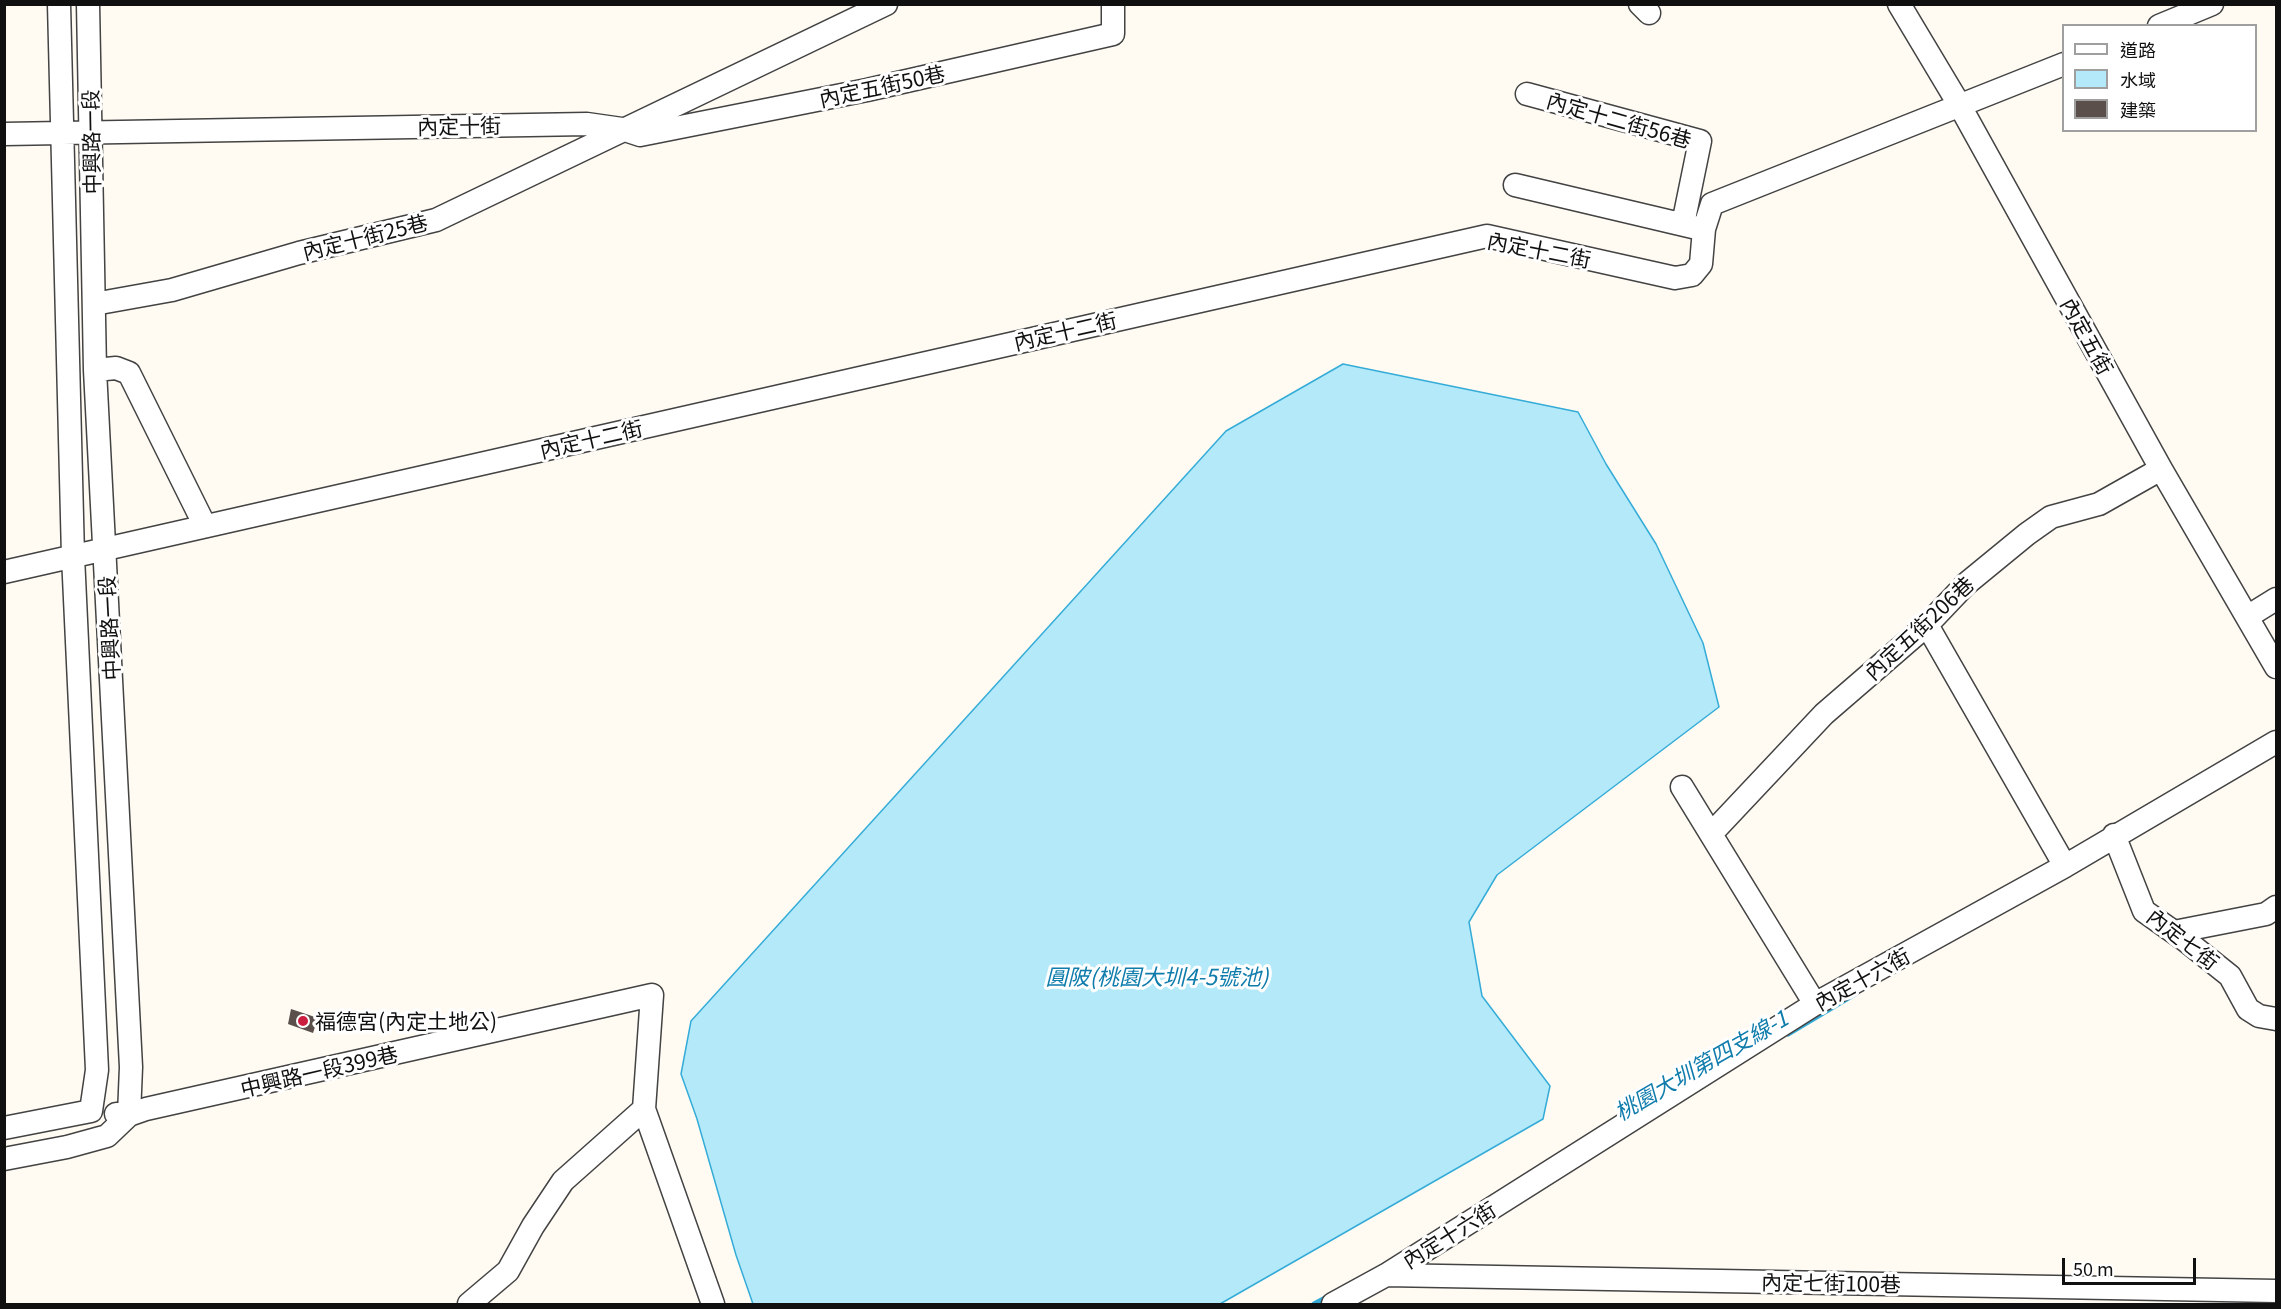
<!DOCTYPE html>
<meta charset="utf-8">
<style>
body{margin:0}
#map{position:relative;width:2281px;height:1309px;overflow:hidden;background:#fffbf3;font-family:Georgia,"Noto Sans TC",serif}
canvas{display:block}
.frame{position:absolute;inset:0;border:6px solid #101010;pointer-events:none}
.legend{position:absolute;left:2062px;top:24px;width:195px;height:108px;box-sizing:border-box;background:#fff;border:2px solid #9f9f9f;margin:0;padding:8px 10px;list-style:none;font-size:18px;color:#101010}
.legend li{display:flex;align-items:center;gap:12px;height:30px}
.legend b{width:30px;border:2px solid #9f9f9f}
.scale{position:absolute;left:2062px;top:1258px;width:134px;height:27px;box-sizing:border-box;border:3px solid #101010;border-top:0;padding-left:8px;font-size:18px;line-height:21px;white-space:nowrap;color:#101010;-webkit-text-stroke:4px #fff;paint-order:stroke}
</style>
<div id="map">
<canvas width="2281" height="1309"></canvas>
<div class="frame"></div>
<ul class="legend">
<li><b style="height:8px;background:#fff"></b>道路</li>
<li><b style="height:16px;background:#b4e9fa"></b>水域</li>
<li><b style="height:16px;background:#5a4f4b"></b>建築</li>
</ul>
<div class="scale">50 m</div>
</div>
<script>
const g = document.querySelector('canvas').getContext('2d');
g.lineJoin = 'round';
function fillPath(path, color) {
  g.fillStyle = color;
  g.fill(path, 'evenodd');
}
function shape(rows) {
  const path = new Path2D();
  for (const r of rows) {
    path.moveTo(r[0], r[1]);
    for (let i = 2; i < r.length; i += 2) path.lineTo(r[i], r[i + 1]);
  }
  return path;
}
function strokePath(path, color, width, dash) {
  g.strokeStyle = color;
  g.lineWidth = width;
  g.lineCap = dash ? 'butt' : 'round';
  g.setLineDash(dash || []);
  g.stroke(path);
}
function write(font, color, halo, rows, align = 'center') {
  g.font = font + ' Georgia,"Noto Sans TC",serif';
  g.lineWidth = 6;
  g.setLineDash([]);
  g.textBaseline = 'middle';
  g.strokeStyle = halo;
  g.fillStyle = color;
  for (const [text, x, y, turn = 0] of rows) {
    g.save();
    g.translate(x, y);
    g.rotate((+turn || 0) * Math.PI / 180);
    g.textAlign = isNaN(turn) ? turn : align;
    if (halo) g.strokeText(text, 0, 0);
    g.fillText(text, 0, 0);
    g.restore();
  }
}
const water = shape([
 [1343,364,1578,412,1606,464,1656,544,1703,643,1719,707,1497,875,1469,922,1482,996,1550,1086,1543,1119,1220,1304,753,1304,736,1255,697,1119,681,1074,691,1021,1226,431,1343,364]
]);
const stream = shape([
 [1788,1034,1855,994],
 [1314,1304,1327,1297]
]);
const building = shape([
 [291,1009,318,1018,313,1033,288,1024]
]);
const minor = shape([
 [1640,4,1649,13],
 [1899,4,1960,106,2161,469,2276,667],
 [2159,26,2212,4],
 [1527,94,1700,141,1683,224],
 [4,134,587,124,622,129,640,135,867,90,1113,34,1113,4],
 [1515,185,1697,228],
 [94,304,172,290,299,253,436,220,886,4],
 [95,370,116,368,129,373,205,526],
 [4,572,1487,236,1675,278,1692,275,1701,264,1704,229,1712,204,2064,64],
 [2247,617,2276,599],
 [1927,625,2065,866],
 [1682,787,1815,1004],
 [1711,834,1824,714,1927,625,1966,584,2027,534,2051,517,2099,504,2161,469],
 [2114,835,2144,911,2185,940,2230,976,2248,1009,2259,1016,2276,1019],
 [2174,932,2266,914,2276,907],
 [644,1109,713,1304],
 [116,1114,129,1115,146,1109,652,995,644,1109,563,1181,533,1226,508,1271,469,1304],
 [4,1128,91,1111,97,1070,73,556,59,4],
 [4,1159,67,1147,107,1136,129,1115,131,1067,95,370,88,4],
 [1386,1275,2276,1291],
 [1333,1304,1386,1275,1815,1004,2065,866,2276,742]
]);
const markers = [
 [303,1021,6,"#cb1d3d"]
];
const streetNames = [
 ["內定五街50巷",882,86,-12],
 ["內定十二街56巷",1619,120,16],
 ["內定十街",459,126,-1],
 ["中興路一段",91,142,-91],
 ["內定十街25巷",365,237,-14],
 ["內定十二街",1539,250,11],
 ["內定十二街",1065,331,-13],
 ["內定五街",2087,336,61],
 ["內定十二街",591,439,-13],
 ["中興路一段",109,628,-93],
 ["內定五街206巷",1919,628,-43],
 ["內定七街",2183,939,38],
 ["內定十六街",1862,979,-29],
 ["中興路一段399巷",319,1071,-13],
 ["內定十六街",1449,1235,-32],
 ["內定七街100巷",1831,1283,1]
];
const poiNames = [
 ["福德宮(內定土地公)",315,1021]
];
const waterNames = [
 ["圓陂(桃園大圳4-5號池)",1157,977],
 ["桃園大圳第四支線-1",1701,1065,-30]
];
fillPath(water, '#b4e9fa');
strokePath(water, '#35acd7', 1.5);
strokePath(stream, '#35acd7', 5);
fillPath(building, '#5a4f4b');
strokePath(minor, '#434343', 25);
strokePath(minor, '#fff', 22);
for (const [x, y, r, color] of markers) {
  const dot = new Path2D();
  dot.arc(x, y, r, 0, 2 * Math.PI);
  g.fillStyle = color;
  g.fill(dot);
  strokePath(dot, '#fff', 2);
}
write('21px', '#101010', '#fff', streetNames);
write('21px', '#101010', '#fff', poiNames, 'left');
write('italic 22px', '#0f7cac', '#fff', waterNames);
</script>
